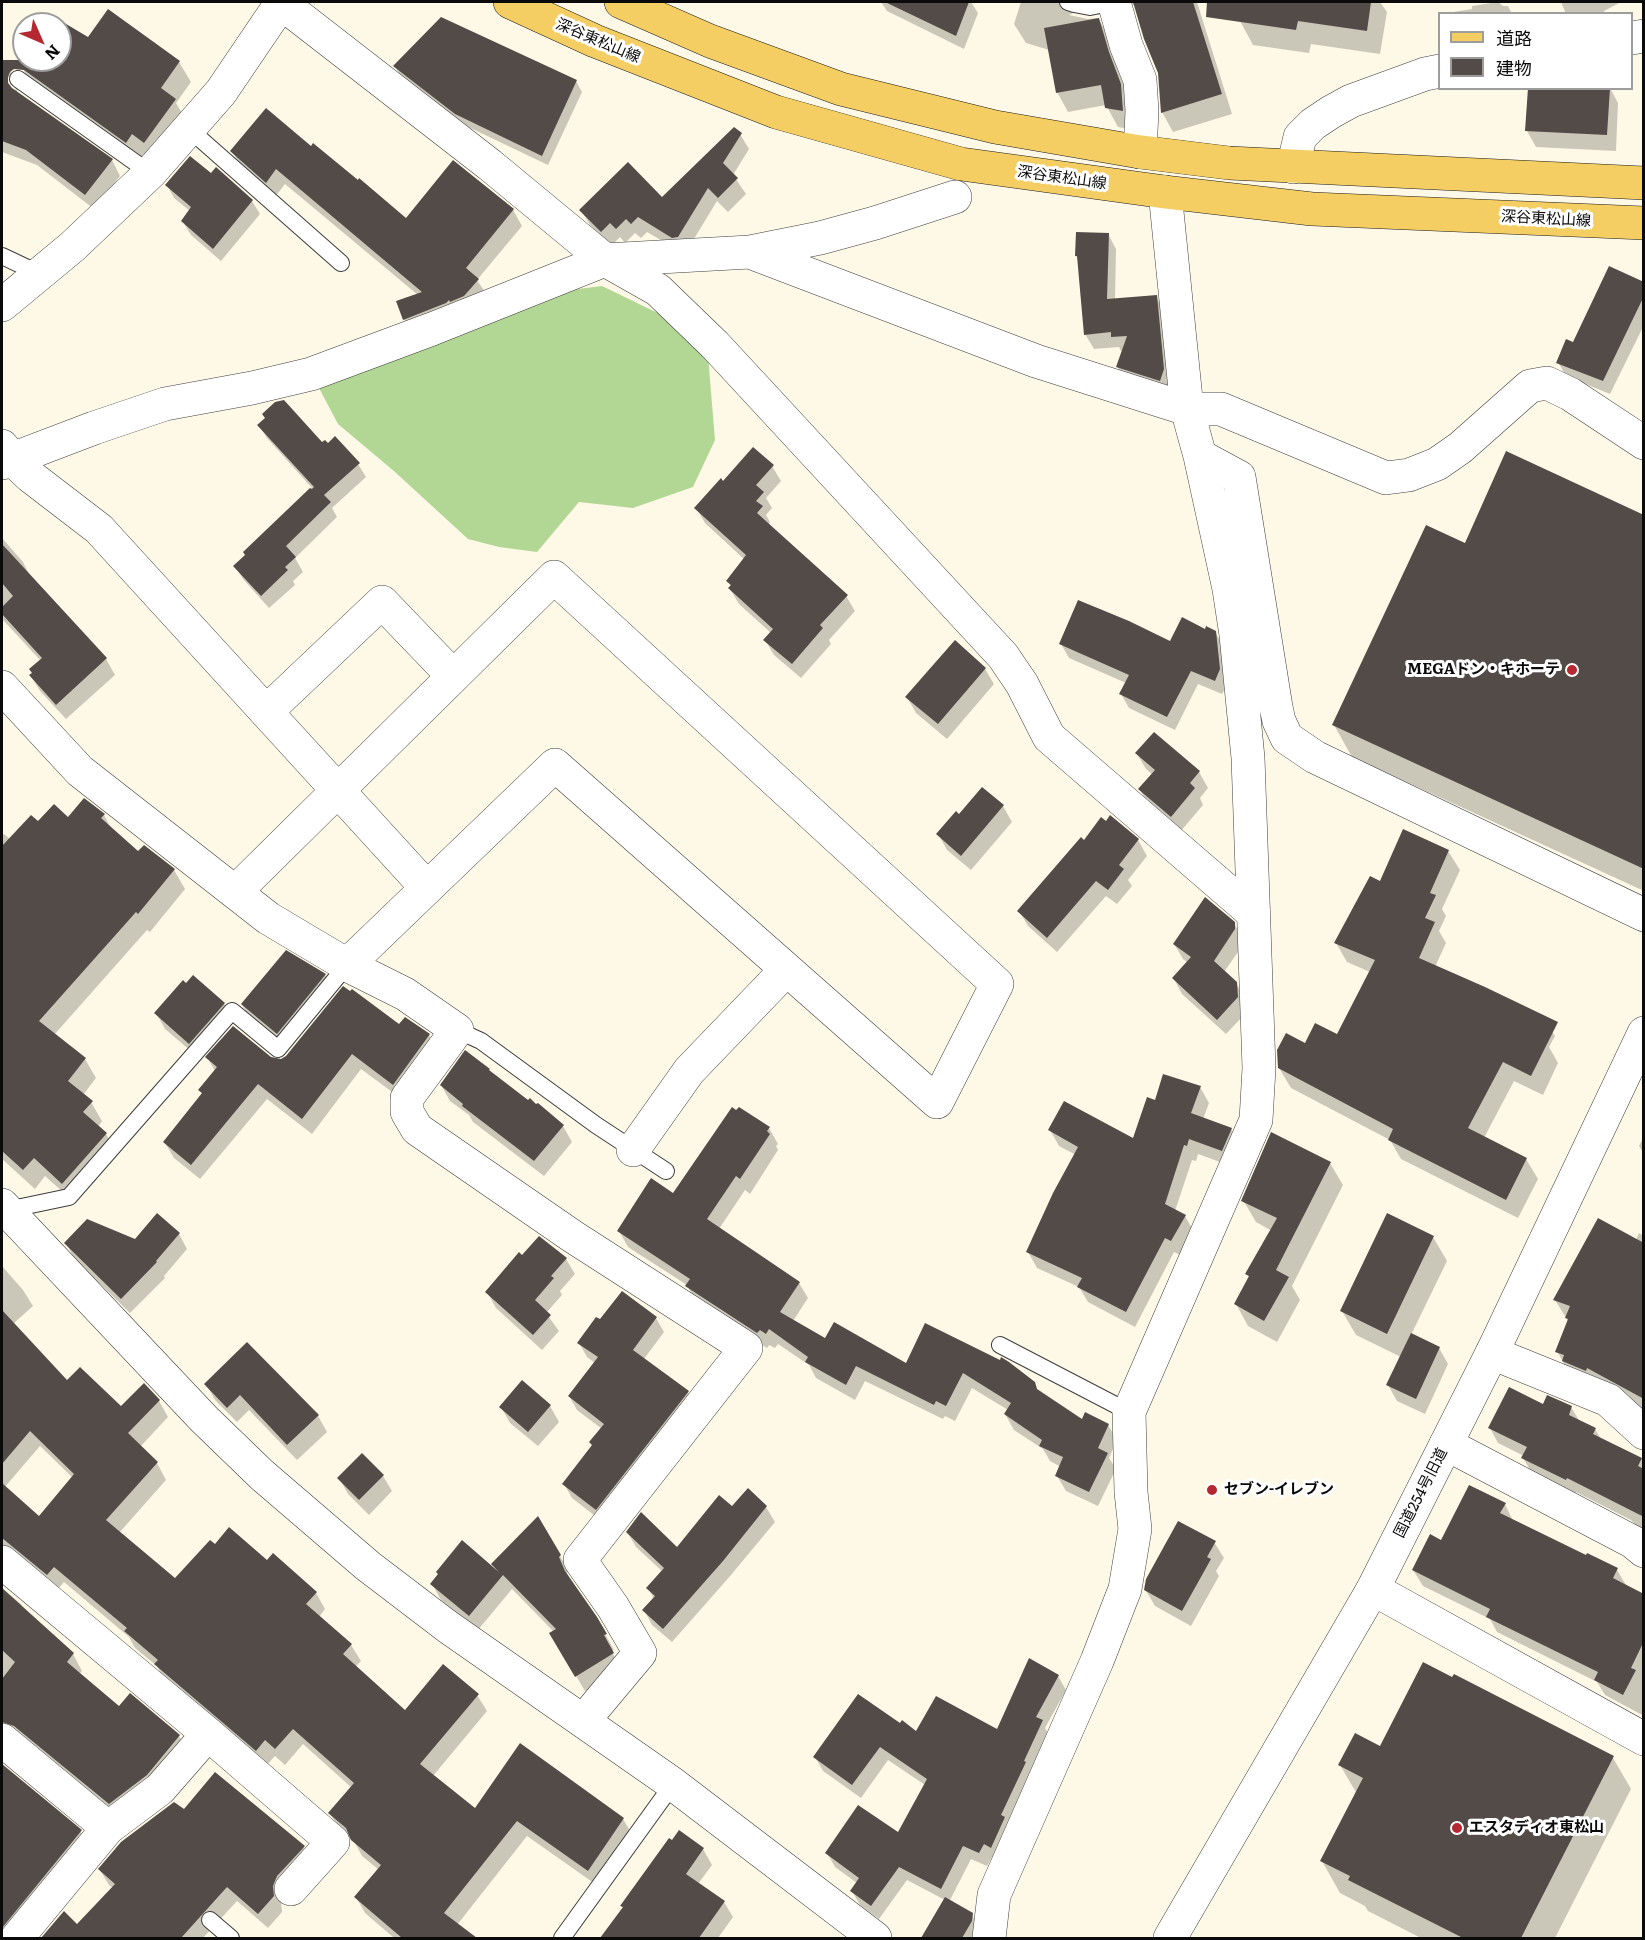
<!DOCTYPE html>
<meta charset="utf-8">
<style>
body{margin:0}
#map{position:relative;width:1645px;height:1940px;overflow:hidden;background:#fef9e7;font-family:Literata,"Noto Sans JP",serif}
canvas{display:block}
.frame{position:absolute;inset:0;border:3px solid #0a0a0a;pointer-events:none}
.legend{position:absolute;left:1438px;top:12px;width:195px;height:78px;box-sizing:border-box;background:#fff;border:2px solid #9d9d9d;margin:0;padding:8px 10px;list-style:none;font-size:18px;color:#0a0a0a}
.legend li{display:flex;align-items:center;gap:12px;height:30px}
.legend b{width:30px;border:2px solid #9d9d9d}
.north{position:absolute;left:12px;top:12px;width:60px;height:60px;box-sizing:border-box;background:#fff;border:2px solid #9d9d9d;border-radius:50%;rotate:135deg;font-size:16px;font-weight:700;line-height:24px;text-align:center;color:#0a0a0a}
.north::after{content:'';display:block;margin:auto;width:21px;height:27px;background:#b32831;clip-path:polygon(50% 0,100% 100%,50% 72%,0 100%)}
</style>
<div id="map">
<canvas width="1645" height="1940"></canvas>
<div class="frame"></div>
<ul class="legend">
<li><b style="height:8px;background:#f4ce62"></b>道路</li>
<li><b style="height:16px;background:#524b47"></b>建物</li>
</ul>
<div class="north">N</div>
</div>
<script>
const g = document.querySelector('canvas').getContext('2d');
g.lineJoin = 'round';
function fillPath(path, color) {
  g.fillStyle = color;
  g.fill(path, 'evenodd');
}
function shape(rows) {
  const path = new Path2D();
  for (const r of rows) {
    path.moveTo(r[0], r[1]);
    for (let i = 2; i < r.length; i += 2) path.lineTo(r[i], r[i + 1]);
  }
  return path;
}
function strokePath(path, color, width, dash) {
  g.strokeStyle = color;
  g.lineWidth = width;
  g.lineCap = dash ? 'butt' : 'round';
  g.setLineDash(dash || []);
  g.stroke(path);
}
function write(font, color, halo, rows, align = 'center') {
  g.font = font + ' Literata,"Noto Sans JP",serif';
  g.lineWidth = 6;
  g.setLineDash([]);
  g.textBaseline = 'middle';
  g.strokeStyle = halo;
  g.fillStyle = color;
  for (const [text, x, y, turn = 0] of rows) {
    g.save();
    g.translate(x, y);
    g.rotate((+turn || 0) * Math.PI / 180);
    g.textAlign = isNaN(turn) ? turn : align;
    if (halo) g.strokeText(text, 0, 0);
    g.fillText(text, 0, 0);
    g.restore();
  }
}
const forest = shape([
 [602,286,668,318,708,356,715,440,693,487,633,508,579,502,537,552,499,547,468,539,395,472,338,424,319,388,562,291]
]);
const shadow = shape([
 [881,2,971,2,978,13,964,49,887,11],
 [1021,2,1197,2,1232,114,1173,132,1162,112,1159,73,1136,6,1130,3,1102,15,1077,11,1069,15,1088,19,1098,18,1109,37,1119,73,1132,105,1134,130,1118,127,1106,105,1068,112,1057,92,1049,50,1026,43,1014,24],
 [1243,2,1380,2,1387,12,1380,54,1311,44,1309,53,1253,45,1240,21],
 [1498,2,1503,6,1508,6,1512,14,1453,14,1453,12,1472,9,1472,6],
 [1561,2,1621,2,1604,11,1603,14,1566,14],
 [57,20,88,39,179,62,191,82,176,103,186,120,156,162,144,154,138,162,34,90,23,69,29,60,60,60,60,24,54,24],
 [395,66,576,81,582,92,548,165,462,124,401,77],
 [2,67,11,72,19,87,16,93,112,160,120,176,94,209,37,165,2,152],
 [6,73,16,90,12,89,4,75],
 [1529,88,1610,88,1618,103,1616,151,1536,147,1527,131],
 [740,134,749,149,733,175,746,194,728,212,717,201,686,252,681,252,647,232,641,238,635,233,625,243,620,237,611,246,590,225,581,210,662,199],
 [311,148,407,220,454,162,513,210,522,226,477,280,487,295,413,335,404,319,418,295,285,184,275,197,241,167,232,151],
 [212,175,252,201,260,214,221,261,191,235,183,222,190,211,174,198,167,185],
 [1108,234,1116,249,1115,300,1156,296,1164,311,1172,385,1168,395,1126,381,1117,366,1123,351,1121,351,1119,347,1094,349,1085,334,1079,260,1076,256],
 [1644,284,1644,325,1610,394,1566,376,1558,362,1574,344],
 [259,425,322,444,358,464,366,477,332,508,337,517,295,558,303,572,293,581,295,585,269,608,243,579,235,566,247,555,245,552,312,488,267,438],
 [772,466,781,481,766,498,772,508,766,515,770,522,768,525,846,596,855,611,829,640,831,644,801,678,774,655,765,640,771,633,739,604,730,589,731,587,728,581,745,560,705,523,696,508,723,483],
 [1644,516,1644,891,1352,757,1334,725,1466,545],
 [2,538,23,562,31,578,106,659,115,675,66,719,40,691,31,676,41,661,2,619],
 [1206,631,1215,632,1224,647,1228,683,1222,694,1198,684,1175,730,1129,708,1121,694,1126,683,1069,658,1061,644,1171,643],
 [985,669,994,684,947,739,916,713,907,697],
 [1137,754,1199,772,1208,788,1200,798,1203,805,1180,832,1149,805,1140,790,1153,775,1146,769],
 [982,789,1003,806,1012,822,971,870,947,850,938,834,960,816],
 [104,815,112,830,138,853,174,870,185,889,150,932,147,930,54,1035,85,1059,96,1078,83,1095,91,1102,102,1121,98,1127,106,1134,117,1153,74,1202,45,1176,35,1189,2,1159,2,836,4,834,10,839,38,824],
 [1138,840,1147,856,1128,880,1132,886,1117,904,1106,896,1057,952,1028,926,1019,911,1084,842],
 [1448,851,1460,870,1442,909,1446,916,1439,931,1446,943,1435,967,1543,1017,1555,1036,1549,1047,1558,1063,1543,1095,1514,1081,1484,1138,1526,1159,1538,1179,1518,1218,1401,1159,1390,1140,1291,1088,1279,1068,1305,1045,1338,1036,1370,972,1347,962,1336,943,1380,883],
 [1234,923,1243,939,1243,945,1224,972,1236,983,1245,999,1246,1013,1226,1034,1182,994,1174,979,1188,963,1183,959,1174,944],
 [325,975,334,991,286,1049,251,1020,242,1005],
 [193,977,224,1004,233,1020,199,1058,165,1029,156,1013],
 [405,1019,429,1035,438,1051,403,1100,361,1069,312,1134,267,1099,200,1179,174,1158,165,1143,203,1095,200,1090,215,1071,207,1057,271,1058,281,1061,287,1057,399,1026],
 [466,1052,489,1070,492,1074,529,1102,536,1106,538,1105,563,1126,572,1142,544,1176,473,1122,469,1115,450,1101,441,1085],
 [1200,1087,1209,1103,1203,1119,1231,1129,1240,1144,1231,1166,1198,1154,1196,1161,1192,1160,1175,1211,1185,1216,1194,1232,1180,1255,1174,1252,1135,1327,1088,1302,1079,1287,1037,1268,1028,1252,1076,1155,1059,1146,1050,1130,1134,1140,1156,1101],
 [739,1109,769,1128,778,1144,776,1146,778,1150,750,1194,745,1190,719,1229,799,1283,808,1298,793,1321,825,1340,906,1365,1034,1383,1038,1391,1082,1421,1108,1425,1117,1440,1109,1458,1116,1469,1098,1506,1066,1491,1057,1476,1061,1467,1050,1461,1043,1449,1014,1430,1005,1414,1008,1410,972,1388,955,1421,945,1416,943,1419,865,1381,855,1400,816,1378,809,1365,778,1344,775,1348,769,1345,767,1348,696,1302,687,1285,628,1247,619,1231,674,1195],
 [1644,1136,1644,1154,1639,1146],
 [1330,1163,1343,1185,1292,1286,1300,1300,1277,1342,1248,1326,1236,1304,1250,1278,1247,1274,1272,1231,1256,1222,1243,1200],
 [1639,1233,1644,1236,1644,1413,1569,1373,1557,1351,1568,1321,1555,1300,1636,1240],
 [179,1234,187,1249,164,1276,165,1278,130,1313,74,1258,66,1243,135,1241],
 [1433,1237,1447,1261,1411,1335,1439,1348,1448,1364,1425,1414,1397,1401,1388,1385,1401,1357,1356,1335,1342,1311],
 [522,1257,566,1259,575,1274,560,1291,562,1295,546,1313,559,1331,542,1350,496,1308,487,1292],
 [2,1266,23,1290,33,1306,13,1324,67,1383,121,1408,159,1401,168,1417,140,1447,157,1463,166,1480,119,1533,175,1580,215,1546,267,1563,316,1593,325,1609,319,1617,351,1645,361,1661,355,1667,405,1712,477,1695,487,1711,433,1776,475,1810,521,1745,623,1819,633,1836,598,1886,527,1836,457,1925,475,1938,394,1938,365,1913,356,1897,379,1870,362,1856,355,1843,340,1830,330,1813,352,1788,303,1744,285,1765,275,1756,266,1766,165,1681,157,1666,135,1648,129,1637,64,1582,57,1590,2,1563],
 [40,1446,73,1478,39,1518,4,1488],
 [656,1318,664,1332,644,1359,688,1392,696,1406,604,1523,572,1498,564,1484,593,1446,602,1429,577,1410,569,1396,595,1363,587,1357,579,1343,600,1321],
 [247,1344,318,1416,327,1432,297,1460,249,1410,237,1422,215,1400,206,1384],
 [522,1382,550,1406,559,1422,538,1446,510,1423,501,1407],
 [1543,1407,1571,1407,1580,1422,1595,1429,1601,1439,1644,1460,1644,1533,1631,1520,1576,1492,1575,1494,1532,1473,1523,1458,1524,1456,1498,1443,1490,1428],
 [383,1476,392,1491,369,1515,348,1494,339,1478],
 [748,1491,766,1507,775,1522,731,1575,672,1642,652,1625,644,1610,654,1599,648,1588,663,1572,636,1547,627,1532,677,1549,732,1508],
 [1505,1504,1513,1521,1617,1570,1626,1585,1644,1595,1644,1716,1605,1695,1597,1682,1497,1632,1490,1619,1423,1586,1413,1570,1442,1542],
 [538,1519,569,1571,567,1573,570,1581,596,1618,614,1650,611,1651,622,1669,585,1691,551,1633,554,1632,512,1589,478,1630,441,1600,432,1584,498,1572,493,1564],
 [1214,1542,1224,1558,1216,1571,1219,1576,1191,1626,1155,1606,1145,1589],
 [2,1588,21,1604,24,1610,73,1654,82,1671,79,1674,119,1708,130,1695,179,1736,189,1753,119,1820,2,1741],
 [1058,1676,1066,1690,1045,1728,1050,1736,999,1861,992,1857,987,1866,971,1859,949,1902,972,1915,981,1931,980,1938,923,1938,945,1900,907,1880,879,1919,860,1905,852,1891,857,1883,835,1867,827,1853,899,1835,925,1785,888,1760,861,1798,823,1771,815,1757,900,1725,917,1733,998,1732],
 [1380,1748,1613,1758,1631,1789,1555,1938,1421,1938,1368,1911,1365,1906,1340,1893,1322,1861,1357,1794,1340,1765],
 [2,1766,80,1831,90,1848,2,1938],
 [184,1811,303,1847,312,1862,285,1892,281,1902,282,1912,268,1928,237,1901,203,1938,43,1938,64,1913,77,1926,113,1888,109,1885,100,1870],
 [703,1849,712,1865,698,1884,724,1902,733,1917,718,1938,603,1938,624,1908,622,1906]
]);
const building = shape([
 [885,2,969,2,956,36],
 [1133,2,1193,2,1222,94,1161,113,1158,73,1144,39],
 [1207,2,1371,2,1367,31,1298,21,1296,30,1206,17],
 [108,9,180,61,161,88,176,99,144,143,132,134,126,143,24,70,14,69,10,72,8,77,8,83,12,88,113,159,85,195,26,150,2,141,2,60,60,60,60,24,52,24,56,18,88,37],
 [441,17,577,80,542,156,455,114,393,66],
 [1099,18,1109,52,1121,84,1123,111,1105,108,1101,85,1056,93,1044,28],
 [1528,88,1610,88,1607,135,1525,131],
 [266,108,311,146,313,143,358,180,359,178,406,218,453,160,514,209,466,268,479,279,464,296,450,302,449,300,446,303,403,320,396,301,422,292,276,169,266,183,230,151],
 [734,127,742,133,723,163,738,178,718,198,708,188,678,237,672,238,638,217,631,224,626,219,616,229,610,223,601,232,579,210,628,162,662,197],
 [190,156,211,173,216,167,253,200,213,249,181,221,191,207,165,185],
 [1076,232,1109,233,1107,299,1157,295,1164,369,1160,381,1116,367,1127,336,1111,337,1111,332,1084,335,1077,256,1075,256],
 [1609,266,1644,282,1644,296,1603,381,1556,363,1566,339,1573,342],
 [284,400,322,442,325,440,328,443,335,436,360,463,324,495,331,502,286,546,296,557,285,567,288,570,261,596,233,566,245,555,243,552,310,488,312,489,314,487,257,425,265,418,262,414,275,402],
 [753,447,774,465,756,485,764,492,756,501,763,506,757,513,848,595,820,625,823,628,792,664,763,640,773,629,728,588,731,585,726,581,746,555,694,508,721,478,723,481],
 [1506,451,1644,515,1644,869,1332,725,1426,525,1465,543],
 [2,544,107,658,56,705,29,675,32,673,29,669,42,658,2,614,2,607,13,596,2,583],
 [1078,600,1129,621,1170,641,1182,617,1205,629,1206,626,1216,631,1220,669,1215,681,1191,671,1167,717,1119,694,1129,675,1059,644],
 [955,640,986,668,938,724,905,697],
 [1154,732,1200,771,1190,783,1195,788,1171,817,1138,789,1155,770,1135,753],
 [982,787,1004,805,961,856,936,834,956,811,959,814],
 [84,798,105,814,101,818,138,851,144,845,175,869,138,914,136,912,39,1021,86,1058,68,1081,93,1101,83,1112,107,1133,62,1184,34,1158,23,1170,2,1151,2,846,31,815,38,821,54,804,68,817],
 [1110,815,1139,839,1119,865,1124,869,1108,890,1096,881,1047,938,1017,911,1081,837,1084,840,1101,817,1106,821],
 [1403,829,1449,850,1430,893,1436,895,1425,918,1435,922,1419,958,1485,987,1558,1022,1531,1076,1503,1062,1468,1128,1527,1158,1506,1200,1388,1140,1393,1129,1278,1068,1277,1050,1286,1033,1305,1043,1315,1023,1337,1034,1375,960,1334,943,1370,876,1380,881],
 [1205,897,1235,922,1235,929,1214,961,1237,982,1238,997,1217,1020,1172,978,1191,957,1173,944],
 [286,950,326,974,277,1034,241,1004],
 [193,975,225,1003,189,1044,154,1013,183,980,186,983],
 [343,986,350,991,352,989,399,1024,405,1017,430,1034,393,1085,352,1054,302,1119,258,1084,191,1165,163,1142,202,1093,198,1090,217,1067,205,1057,233,1026,271,1057,281,1059,286,1056],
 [465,1050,490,1069,489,1070,528,1100,530,1098,536,1104,538,1103,564,1125,534,1161,462,1106,463,1104,440,1085],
 [1163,1074,1201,1086,1191,1113,1232,1128,1222,1151,1189,1139,1187,1146,1184,1145,1165,1204,1186,1215,1171,1241,1165,1238,1126,1312,1077,1287,1082,1278,1026,1252,1053,1193,1078,1147,1048,1130,1064,1101,1133,1138,1147,1097,1155,1100],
 [732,1107,736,1110,739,1107,770,1127,767,1131,770,1134,740,1179,736,1176,707,1219,800,1282,780,1312,825,1338,834,1322,906,1363,925,1323,1000,1360,1001,1357,1009,1362,1035,1382,1037,1389,1082,1419,1085,1412,1109,1424,1098,1448,1108,1453,1089,1492,1055,1476,1063,1457,1039,1446,1042,1440,1004,1414,1011,1403,963,1373,946,1406,936,1401,934,1405,856,1366,846,1385,805,1362,808,1357,769,1329,766,1334,760,1330,757,1333,685,1286,690,1279,617,1231,651,1178,673,1193],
 [1271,1132,1331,1162,1276,1270,1289,1277,1264,1321,1234,1304,1249,1276,1245,1274,1277,1218,1241,1201],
 [157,1213,180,1233,156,1261,157,1262,121,1299,64,1243,87,1219,135,1239],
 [1387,1213,1434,1236,1387,1334,1340,1311],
 [1598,1218,1644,1243,1644,1399,1587,1368,1586,1371,1562,1361,1564,1355,1555,1352,1568,1319,1565,1318,1570,1306,1553,1300],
 [539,1236,567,1258,551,1276,554,1278,535,1300,551,1315,533,1335,485,1292,519,1252,522,1255],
 [622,1291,657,1317,633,1350,689,1391,596,1510,562,1484,592,1445,589,1442,604,1424,568,1396,598,1357,577,1343,596,1317,600,1319],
 [2,1310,67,1380,80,1367,121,1406,144,1383,160,1400,128,1433,158,1462,106,1520,175,1578,210,1540,215,1544,229,1527,267,1560,273,1553,317,1592,306,1604,352,1644,343,1654,405,1710,443,1664,479,1694,420,1764,475,1808,520,1743,624,1818,588,1871,517,1821,444,1913,477,1938,402,1938,354,1897,381,1865,351,1840,346,1828,328,1813,354,1783,293,1729,275,1749,265,1740,256,1751,154,1664,158,1660,124,1631,127,1628,54,1567,47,1575,2,1538,2,1483,39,1516,74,1474,30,1431,2,1464],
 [1411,1333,1440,1347,1416,1399,1386,1385],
 [247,1342,319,1415,287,1445,240,1395,227,1408,204,1384],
 [522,1380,551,1405,528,1432,499,1407],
 [1509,1387,1543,1404,1547,1395,1572,1406,1569,1415,1596,1428,1593,1434,1642,1458,1638,1466,1644,1469,1644,1517,1567,1478,1566,1480,1521,1458,1527,1447,1488,1428],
 [362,1453,384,1475,359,1500,337,1478],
 [1469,1485,1506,1503,1500,1513,1586,1555,1587,1553,1618,1568,1613,1578,1644,1594,1644,1641,1631,1668,1636,1670,1623,1695,1594,1680,1598,1672,1486,1617,1490,1609,1412,1570,1430,1534,1441,1540],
 [748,1488,767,1506,723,1561,663,1629,642,1610,655,1596,646,1588,664,1568,626,1532,641,1512,677,1547,719,1495,732,1506],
 [538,1516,561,1555,559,1557,565,1571,597,1617,607,1634,604,1635,614,1653,575,1677,549,1633,556,1629,503,1575,469,1616,430,1584,438,1574,436,1572,462,1540,500,1573,491,1564],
 [1178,1521,1216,1541,1207,1557,1211,1559,1182,1611,1144,1590,1146,1579],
 [2,1588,74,1653,67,1662,119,1706,130,1693,180,1735,147,1775,109,1804,14,1726,2,1722,2,1679,15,1662,2,1650],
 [1029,1658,1059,1675,1036,1717,1043,1720,1024,1761,1026,1762,1001,1815,1005,1817,991,1848,984,1844,979,1853,963,1846,941,1889,899,1867,871,1906,850,1891,859,1878,825,1853,858,1805,898,1832,927,1779,880,1747,852,1785,813,1757,858,1694,900,1723,902,1720,916,1731,936,1696,997,1729],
 [1423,1662,1452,1677,1454,1674,1614,1756,1521,1938,1463,1938,1348,1880,1350,1876,1320,1861,1363,1778,1338,1765,1355,1733,1380,1746],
 [2,1764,82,1830,2,1928],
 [215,1772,305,1846,277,1876,273,1886,274,1896,258,1914,227,1887,181,1938,41,1938,64,1911,77,1924,115,1884,98,1869,121,1842,174,1802,184,1809],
 [679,1830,704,1848,686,1874,725,1901,699,1938,600,1938,623,1907,620,1906,669,1838,672,1840],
 [945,1897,973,1913,972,1921,962,1938,921,1938]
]);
const service = shape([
 [1068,2,1074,4,1090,7,1114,2],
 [18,79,150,173],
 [189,129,341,263],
 [2,256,40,274],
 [457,1030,481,1041,596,1125,666,1171],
 [7,1210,69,1197,232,1011,278,1049,347,965],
 [1000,1345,1129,1412],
 [210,1920,231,1938],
 [562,1938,673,1784]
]);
const minor = shape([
 [280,2,490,165,605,260,658,290,715,345,1003,656,1022,684,1049,737,1254,914],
 [1114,2,1126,45,1140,80,1142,111,1140,152],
 [1632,38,1644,36],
 [1293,167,1300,137,1313,124,1331,112,1351,101,1425,74,1440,71],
 [750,252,820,238,875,223,955,197],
 [2,446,12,459,30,476,99,529,427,888],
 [1200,456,1239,477,1276,707,1279,721,1287,738,1315,757,1644,915],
 [2,463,94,428,165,404,252,388,311,374,432,329,605,260,750,252,1036,361,1187,409,1221,409,1386,478,1409,475,1437,464,1460,448,1530,386,1547,383,1570,394,1644,443],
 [2,687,80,771,268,918,347,965,405,994,457,1030,407,1098,407,1112,417,1129,572,1236,746,1348,580,1560,613,1607,640,1653,584,1720],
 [266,712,382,602,453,676],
 [235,892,554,577,997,984,937,1102,555,765,347,965],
 [633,1150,689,1071,786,970],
 [1492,1353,1608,1400,1644,1433],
 [1446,1444,1633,1542,1644,1551],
 [2,1562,208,1734,333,1842,291,1889],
 [1373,1589,1644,1739],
 [2,1740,108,1828],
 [17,1938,108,1828,160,1789,208,1734],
 [989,1938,994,1895,1097,1661,1125,1589,1135,1529,1131,1492,1129,1412,1256,1120,1259,1068,1248,758,1236,635,1229,589,1200,456,1187,409,1165,192]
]);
const tertiary = shape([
 [2,305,72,247,150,173,221,92,282,2],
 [2,1205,204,1419,262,1475,368,1566,448,1627,673,1784,875,1938],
 [1170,1938,1373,1589,1492,1353,1644,1033]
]);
const primary = shape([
 [510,2,595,41,776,112,961,164,1165,192,1312,209,1644,223],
 [621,2,710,41,841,89,995,127,1140,152,1229,163,1644,183]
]);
const markers = [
 [1572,670,6,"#b32831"],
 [1212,1490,6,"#b32831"],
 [1457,1828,6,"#b32831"]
];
const streetNames = [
 ["深谷東松山線",598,41,23],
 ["深谷東松山線",1062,178,8],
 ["深谷東松山線",1546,219,3],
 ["国道254号旧道",1421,1493,-63]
];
const poiNames = [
 ["MEGAドン・キホーテ",1560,670,"right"],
 ["セブン-イレブン",1224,1490],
 ["エスタディオ東松山",1469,1828]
];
fillPath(forest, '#b2d694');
fillPath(shadow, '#0003');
fillPath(building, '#524b47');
strokePath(service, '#3d3d3d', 18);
strokePath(minor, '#3d3d3d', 34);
strokePath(tertiary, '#3d3d3d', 34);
strokePath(primary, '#1b1b1b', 34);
strokePath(service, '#fff', 16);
strokePath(minor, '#fff', 33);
strokePath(tertiary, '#fff', 33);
strokePath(primary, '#f4ce62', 33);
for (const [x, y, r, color] of markers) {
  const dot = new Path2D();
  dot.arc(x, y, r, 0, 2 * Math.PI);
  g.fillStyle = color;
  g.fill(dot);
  strokePath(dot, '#fff', 2);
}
write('15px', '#0a0a0a', '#fff', streetNames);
write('bold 15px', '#0a0a0a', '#fff', poiNames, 'left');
</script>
